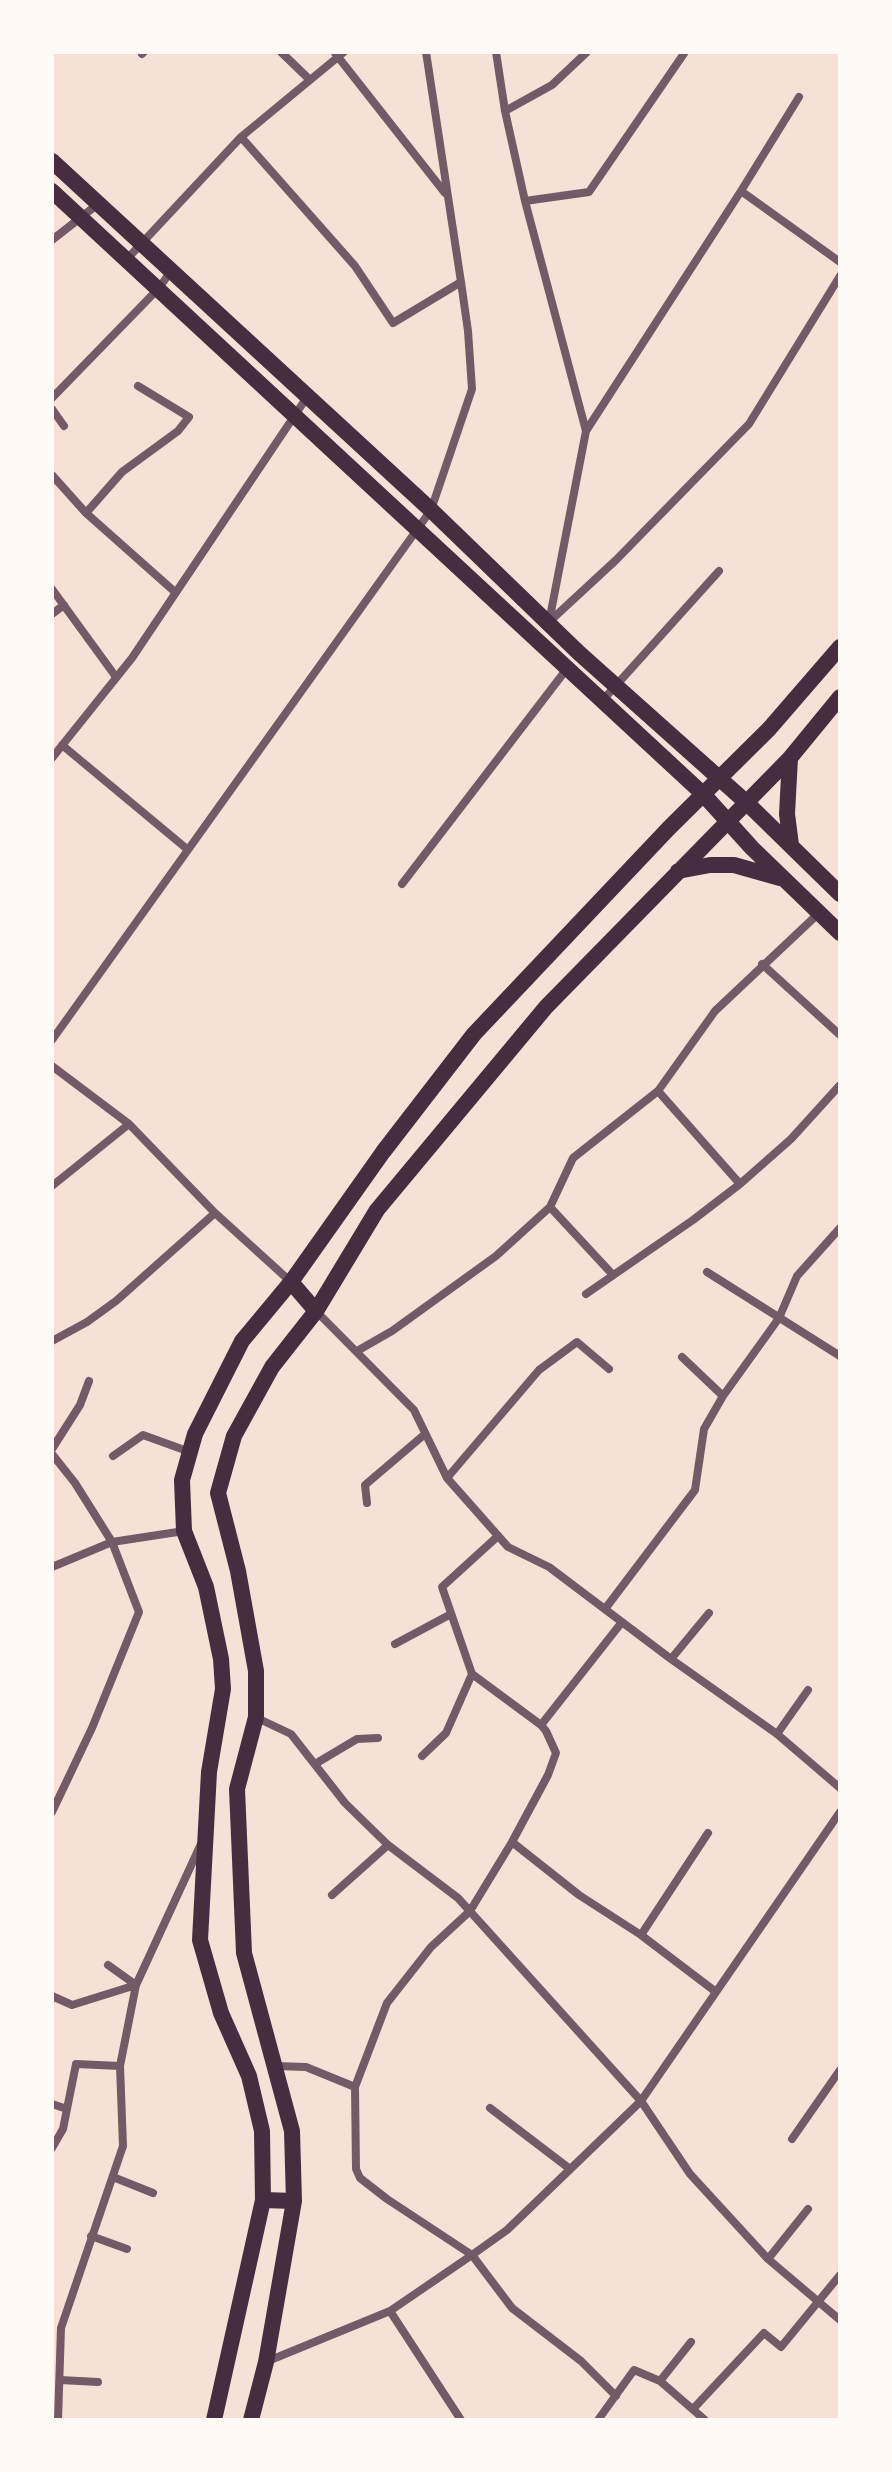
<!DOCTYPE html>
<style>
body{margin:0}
#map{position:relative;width:892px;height:2472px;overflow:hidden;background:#f7e1d7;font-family:"Public Sans",sans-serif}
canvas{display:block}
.frame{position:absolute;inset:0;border:54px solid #fffaf5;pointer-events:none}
</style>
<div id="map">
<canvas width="892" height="2472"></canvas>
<div class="frame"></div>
</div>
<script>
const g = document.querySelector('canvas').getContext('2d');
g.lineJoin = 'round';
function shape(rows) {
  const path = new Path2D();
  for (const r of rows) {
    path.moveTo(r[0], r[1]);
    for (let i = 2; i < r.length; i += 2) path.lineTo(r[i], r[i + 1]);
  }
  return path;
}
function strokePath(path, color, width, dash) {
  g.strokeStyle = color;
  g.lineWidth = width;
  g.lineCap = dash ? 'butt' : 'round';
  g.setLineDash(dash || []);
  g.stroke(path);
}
const minor = shape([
 [281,52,310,80],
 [496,52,505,111,525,201,586,431],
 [335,53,445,193],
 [142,54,144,52],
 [799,97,741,191,586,431,549,622,616,560,749,424,840,276],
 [505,111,552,85,587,52],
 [241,137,355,266,393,323,461,282,426,52],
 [741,191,840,262],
 [525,201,589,192,685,52],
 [52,240,98,204],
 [127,259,241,137,344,52],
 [52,398,159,288,171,271],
 [52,409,64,426],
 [52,475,86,513,175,592],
 [86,513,122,472,178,431,189,417,138,386],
 [52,589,116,677],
 [52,614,64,605],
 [602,701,719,571],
 [62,745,187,849],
 [52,758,132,658,307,397],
 [402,884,569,666],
 [762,964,840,1035],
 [52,1040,431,510,472,389,468,331,461,282],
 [52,1066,129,1124,215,1213,291,1282],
 [658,1091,740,1184],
 [52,1186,129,1124],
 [550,1207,613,1275],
 [707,1272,840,1356],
 [586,1294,693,1220,740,1184,791,1139,840,1085],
 [316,1311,414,1410,447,1478,508,1547,549,1567,671,1659,777,1734,840,1788],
 [52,1341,87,1322,116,1301,215,1213],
 [357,1351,392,1331,496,1256,550,1207,573,1158,658,1091,715,1011,819,913],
 [682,1357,723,1396],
 [52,1449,80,1405,89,1381],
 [52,1454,75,1483,112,1542,139,1612,92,1728,52,1812],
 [113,1456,143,1435,190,1452],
 [447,1478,539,1370,577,1342,609,1369],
 [367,1503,365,1485,425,1434],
 [52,1567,112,1542,184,1531],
 [605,1609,695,1490,704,1429,723,1396,779,1318,797,1276,840,1228],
 [395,1644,451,1614],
 [671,1659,709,1613],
 [257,1718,291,1734,345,1803,388,1845,458,1898,641,2101,690,2174,768,2259,840,2320],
 [541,1725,622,1622],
 [777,1734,808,1690],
 [422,1756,446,1733,472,1674],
 [315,1764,357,1739,378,1738],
 [512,1842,579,1895,641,1935,716,1992],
 [332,1895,388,1845],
 [641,1935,708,1833],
 [108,1965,136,1985],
 [52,1996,72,2005,136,1985],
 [275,2066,306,2067,355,2087,356,2169,360,2178,387,2199,472,2255,512,2308,581,2361,616,2396],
 [355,2087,387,2003,431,1947,470,1911,512,1842,548,1775,556,1753,546,1731,541,1725,472,1674,442,1587,498,1536],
 [52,2104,67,2109],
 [490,2108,570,2169],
 [792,2139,840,2070],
 [52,2148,63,2129,76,2064,120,2066],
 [113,2177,153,2193],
 [91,2236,127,2249],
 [768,2259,808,2209],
 [390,2311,461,2420],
 [268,2361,390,2311,472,2255,507,2230,641,2101,840,1812],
 [60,2380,98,2382],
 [660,2381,691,2342],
 [693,2409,764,2333,781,2347,840,2275],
 [58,2420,61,2328,123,2146,120,2066,136,1985,201,1844],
 [598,2420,634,2370,660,2381,705,2420]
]);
const secondary = shape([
 [52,161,431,510,579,653,747,803,840,894],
 [52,191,703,794,752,848,840,933],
 [790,758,787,814,791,845],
 [678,871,710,865,734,865,780,878],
 [291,1282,316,1311],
 [263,2200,294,2201],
 [214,2420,263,2200,262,2131,249,2076,221,2013,200,1940,209,1772,223,1689,221,1659,206,1587,184,1531,182,1480,195,1434,242,1341,291,1282,383,1152,474,1034,669,828,769,729,840,647],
 [251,2420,266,2362,294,2201,292,2131,244,1953,237,1789,256,1717,256,1671,238,1571,218,1493,234,1436,272,1367,316,1311,377,1210,546,1007,790,758,840,697]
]);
strokePath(minor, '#755966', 8);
strokePath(secondary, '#4a2c40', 16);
</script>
